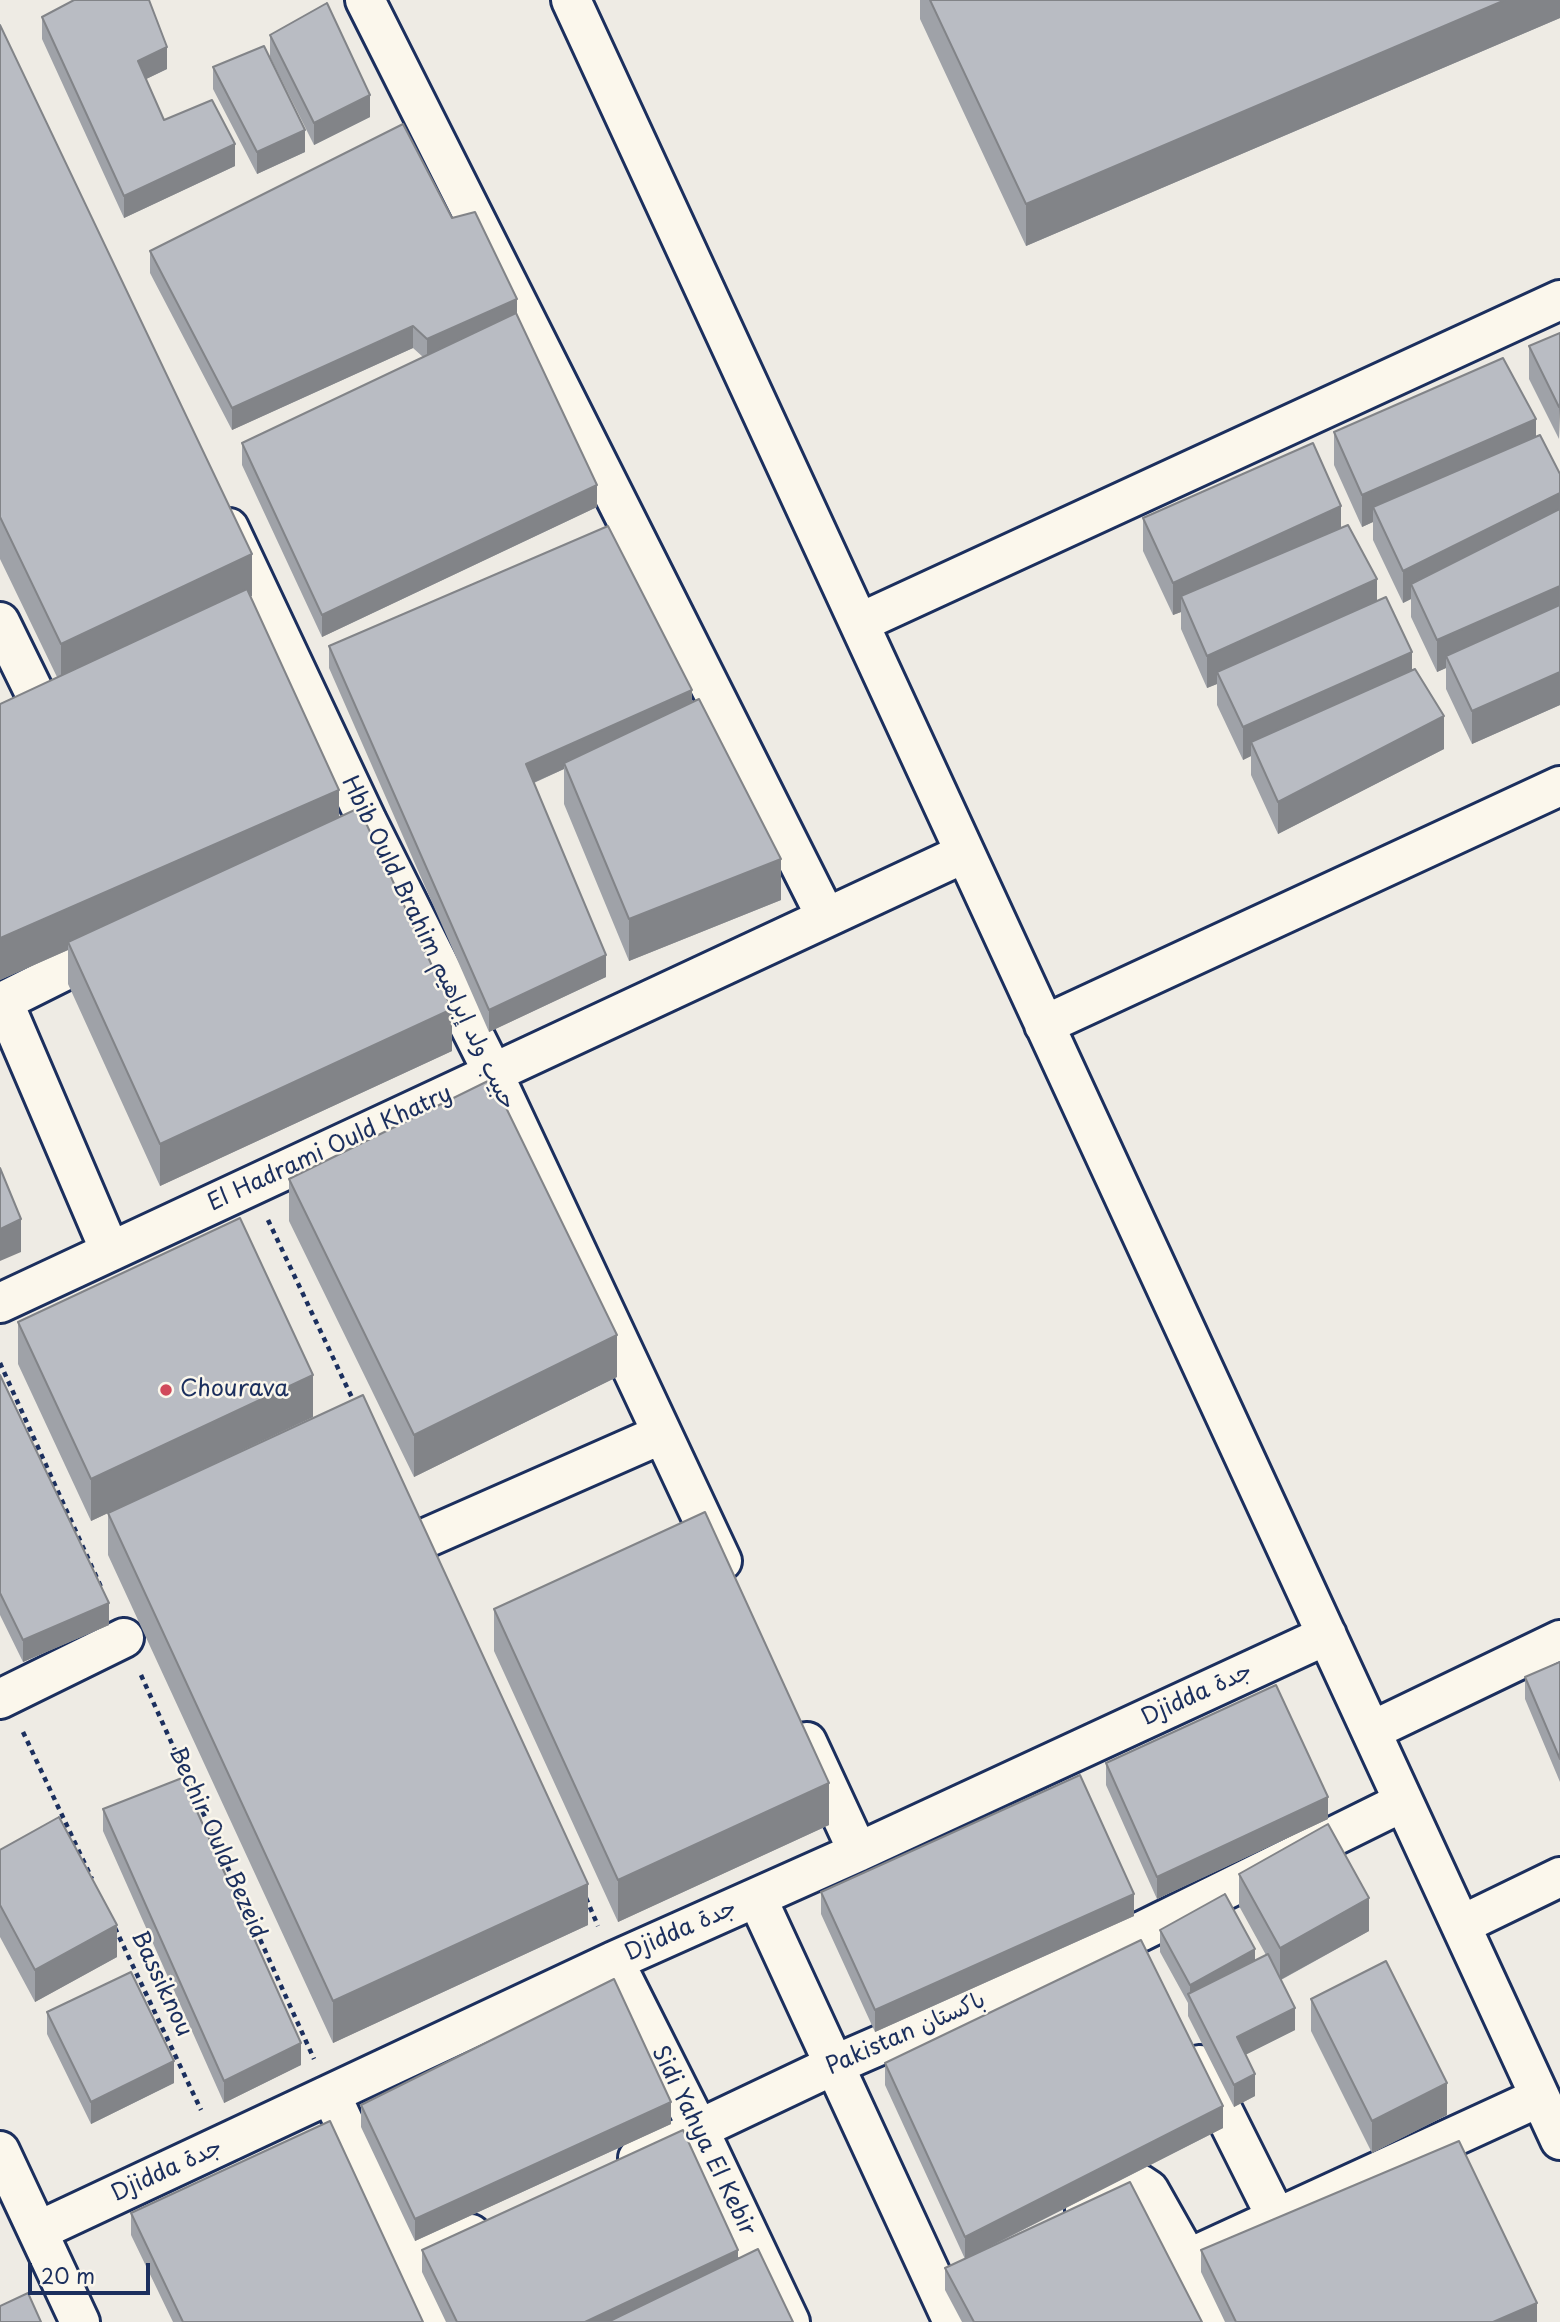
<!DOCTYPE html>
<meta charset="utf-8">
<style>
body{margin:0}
#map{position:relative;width:1560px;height:2322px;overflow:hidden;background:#eeebe4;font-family:"Playpen Sans",sans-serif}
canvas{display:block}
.scale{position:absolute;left:28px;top:2263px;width:122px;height:32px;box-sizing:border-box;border:4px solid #1b2f5e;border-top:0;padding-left:9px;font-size:21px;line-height:24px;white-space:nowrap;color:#1b2f5e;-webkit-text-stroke:5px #fbf7ec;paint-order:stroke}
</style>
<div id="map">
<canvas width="1560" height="2322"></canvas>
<div class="scale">20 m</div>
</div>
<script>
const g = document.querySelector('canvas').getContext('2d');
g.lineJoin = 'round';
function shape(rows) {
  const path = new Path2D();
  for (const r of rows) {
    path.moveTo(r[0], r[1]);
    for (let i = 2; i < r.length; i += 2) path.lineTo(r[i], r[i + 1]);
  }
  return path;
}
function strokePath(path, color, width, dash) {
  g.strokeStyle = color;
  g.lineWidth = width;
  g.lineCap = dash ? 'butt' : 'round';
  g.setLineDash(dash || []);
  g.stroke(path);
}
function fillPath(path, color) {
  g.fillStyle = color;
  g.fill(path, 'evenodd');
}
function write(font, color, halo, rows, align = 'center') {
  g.font = font + ' "Playpen Sans","Playpen Sans Arabic",sans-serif';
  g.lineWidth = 5;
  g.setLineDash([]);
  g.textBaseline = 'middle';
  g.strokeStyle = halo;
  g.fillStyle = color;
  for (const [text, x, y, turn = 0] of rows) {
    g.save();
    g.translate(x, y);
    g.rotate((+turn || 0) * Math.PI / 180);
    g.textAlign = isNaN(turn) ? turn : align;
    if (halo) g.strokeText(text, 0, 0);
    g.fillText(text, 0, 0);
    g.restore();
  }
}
const path = shape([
 [268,1220,354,1402],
 [0,1363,101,1587],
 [141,1675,314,2059],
 [23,1732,92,1879],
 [586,1898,598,1926],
 [115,1928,201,2110]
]);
const minor = shape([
 [365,0,826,917],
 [571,0,1560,2140],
 [229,528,367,821,493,1073,722,1561],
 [0,622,44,712],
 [859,623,1560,300],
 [3,1001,110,1251],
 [0,1003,114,946],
 [1044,1025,1560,786],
 [0,1303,965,853],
 [419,1541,662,1434],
 [0,1699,124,1638],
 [1371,1731,1560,1640],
 [807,1742,858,1852],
 [757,1898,953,2322],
 [1461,1925,1560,1877],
 [614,1961,699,2130,790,2322],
 [1200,2065,1276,2217],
 [331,2095,436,2322],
 [0,2151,80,2322],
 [638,2158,834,2065,1142,1931,1403,1802],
 [1085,2210,1129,2185,1140,2184,1149,2190,1188,2259,1219,2322],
 [38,2231,614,1961,858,1852,1327,1635],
 [1196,2255,1540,2097],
 [407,2263,471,2234]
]);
const wall = shape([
 [920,0,1560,0,1560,18,1026,246,920,19],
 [42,17,167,69,146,79,164,120,235,166,124,218,42,39],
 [0,25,252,596,250,596,339,817,452,1051,160,1186,68,984,68,950,0,980,57,677,0,559],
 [270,35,370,117,314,145,270,57],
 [213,67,305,152,257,174,213,89],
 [452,218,517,315,597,507,322,637,242,465,242,443,423,357,413,348,232,430,150,273,150,251],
 [1560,333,1559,439,1529,379,1529,346],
 [1334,432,1536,437,1560,474,1560,705,1472,744,1446,689,1446,668,1437,672,1411,617,1411,599,1403,603,1373,540,1373,522,1362,527,1334,465],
 [1143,518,1341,528,1412,671,1444,749,1278,834,1251,775,1251,756,1243,760,1217,705,1217,684,1207,688,1181,629,1181,612,1173,615,1143,551],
 [329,646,692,703,781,900,629,961,564,804,564,769,534,783,606,977,489,1032,329,668],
 [289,1179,617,1377,414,1477,289,1221],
 [18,1322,313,1417,91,1521,18,1364],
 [0,1375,109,1625,23,1662,0,1615],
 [108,1513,588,1925,333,2043,108,1555],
 [494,1609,829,1825,618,1922,494,1651],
 [1560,1662,1560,1782,1525,1699,1525,1677],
 [1106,1763,1328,1819,1157,1899,1106,1785],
 [103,1809,301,2065,224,2103,103,1831],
 [0,1850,117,1957,35,2002,0,1937],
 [1239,1874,1369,1931,1281,1980,1295,2030,1245,2055,1255,2096,1234,2107,1188,2016,1188,2003,1160,1952,1160,1930,1255,1960,1266,1955,1239,1906],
 [821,1892,1134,1916,875,2032,821,1914],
 [1311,1999,1447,2115,1372,2153,1311,2031],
 [47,2012,174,2083,91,2124,47,2034],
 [885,2063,1223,2128,968,2258,1202,2322,962,2322,945,2290,945,2268,965,2259,885,2085],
 [361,2105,671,2124,415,2241,361,2127],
 [131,2213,423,2322,173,2322,131,2235],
 [422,2250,738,2259,793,2322,446,2322,422,2272],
 [1201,2250,1537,2322,1225,2322,1201,2272]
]);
const shadedWall = shape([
 [1505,0,1560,0,1560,18,1026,246,1026,204],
 [167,47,167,69,138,83,138,61],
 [370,95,370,117,314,145,314,123],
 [305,130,305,152,257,174,257,152],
 [235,144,235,166,124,218,124,196],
 [517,299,517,321,427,361,427,339],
 [413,326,413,348,232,430,232,408],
 [1559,407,1560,407,1559,439],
 [1536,419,1536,451,1373,507,1373,522,1362,527,1362,495],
 [597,485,597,507,322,637,322,615],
 [1560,493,1560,525,1411,584,1411,599,1403,603,1403,571],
 [1341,506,1341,538,1181,596,1181,612,1173,615,1173,583],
 [252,554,252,596,61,686,61,644],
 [1377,579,1377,611,1217,672,1217,684,1207,688,1207,656],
 [1560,586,1560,618,1446,656,1446,668,1437,672,1437,640],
 [1412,652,1412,685,1251,742,1251,756,1243,760,1243,727],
 [1560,672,1560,705,1472,744,1472,711],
 [692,690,692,712,564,763,564,769,526,786,526,764],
 [1444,716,1444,749,1278,834,1278,802],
 [339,790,339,832,68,942,68,950,0,980,0,938],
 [781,859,781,900,629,961,629,919],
 [606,955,606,977,489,1032,489,1010],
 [452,1009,452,1051,160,1186,160,1144],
 [21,1219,21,1252,0,1261,0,1229],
 [617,1335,617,1377,414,1477,414,1435],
 [313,1375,313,1417,91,1521,91,1479],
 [109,1603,109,1625,23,1662,23,1640],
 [829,1783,829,1825,618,1922,618,1880],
 [1328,1797,1328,1819,1157,1899,1157,1877],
 [588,1884,588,1925,333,2043,333,2001],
 [1134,1894,1134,1916,875,2032,875,2010],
 [1369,1898,1369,1931,1280,1980,1280,1948],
 [117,1925,117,1957,35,2002,35,1970],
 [1255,1949,1255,1971,1190,1998,1190,1985],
 [1295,2008,1295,2030,1237,2059,1237,2037],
 [301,2043,301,2065,224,2103,224,2081],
 [174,2061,174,2083,91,2124,91,2102],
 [1255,2074,1255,2096,1234,2107,1234,2085],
 [1447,2083,1447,2115,1372,2153,1372,2121],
 [671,2102,671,2124,415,2241,415,2219],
 [1223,2106,1223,2128,965,2259,965,2237],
 [738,2250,738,2272,632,2322,585,2322],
 [1537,2303,1537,2322,1493,2322]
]);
const building = shape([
 [74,0,149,0,167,47,138,61,164,120,212,100,235,144,124,196,42,17,74,0],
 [930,0,1505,0,1026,204,930,0],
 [327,3,370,95,314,123,270,35,327,3],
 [0,25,252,554,61,644,0,517,0,25],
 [264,46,305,130,257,152,213,67,264,46],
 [403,124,452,218,475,212,517,299,427,339,413,326,232,408,150,251,403,124],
 [516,313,597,485,322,615,242,443,516,313],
 [1560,333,1560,407,1559,407,1529,346,1560,333],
 [1503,358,1536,419,1362,495,1334,432,1503,358],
 [1540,435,1560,474,1560,493,1403,571,1373,507,1540,435],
 [1313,443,1341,506,1173,583,1143,518,1313,443],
 [1560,509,1560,586,1437,640,1411,584,1560,509],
 [1348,525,1377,579,1207,656,1181,596,1348,525],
 [608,526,692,690,526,764,606,955,489,1010,329,646,608,526],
 [247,589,339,790,0,938,0,704,247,589],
 [1386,597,1412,652,1243,727,1217,672,1386,597],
 [1560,605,1560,672,1472,711,1446,656,1560,605],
 [1415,669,1444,716,1278,802,1251,742,1415,669],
 [699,699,781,859,629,919,564,763,699,699],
 [359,808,452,1009,160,1144,68,942,359,808],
 [492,1079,617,1335,414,1435,289,1179,492,1079],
 [0,1168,21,1219,0,1229,0,1168],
 [240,1218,313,1375,91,1479,18,1322,240,1218],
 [0,1375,109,1603,23,1640,0,1593,0,1375],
 [363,1395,588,1884,333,2001,108,1513,363,1395],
 [705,1512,829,1783,618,1880,494,1609,705,1512],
 [1560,1662,1560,1759,1525,1677,1560,1662],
 [1276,1685,1328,1797,1157,1877,1106,1763,1276,1685],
 [1080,1775,1134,1894,875,2010,821,1892,1080,1775],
 [182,1778,301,2043,224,2081,103,1809,182,1778],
 [59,1817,117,1925,35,1970,0,1905,0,1850,59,1817],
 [1328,1824,1369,1898,1280,1948,1239,1874,1328,1824],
 [1225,1894,1255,1949,1190,1985,1160,1930,1225,1894],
 [1141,1940,1223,2106,965,2237,885,2063,1141,1940],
 [1268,1954,1295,2008,1237,2037,1255,2074,1234,2085,1188,1994,1268,1954],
 [1386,1961,1447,2083,1372,2121,1311,1999,1386,1961],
 [131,1972,174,2061,91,2102,47,2012,131,1972],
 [614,1979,671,2102,415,2219,361,2105,614,1979],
 [330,2121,423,2322,183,2322,131,2213,330,2121],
 [683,2130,738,2250,585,2322,457,2322,422,2250,683,2130],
 [1459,2141,1537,2303,1493,2322,1236,2322,1201,2250,1459,2141],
 [1130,2182,1202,2322,974,2322,945,2268,1130,2182],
 [758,2249,793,2322,608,2322,758,2249],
 [28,2293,41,2322,0,2322,0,2306,28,2293]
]);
const markers = [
 [166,1390,7,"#d1495b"]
];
const streetNames = [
 ["Hbib Ould Brahim حبيب ولد إبراهيم",428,943,64],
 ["El Hadrami Ould Khatry",330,1149,-25],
 ["Djidda جدة",1197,1695,-25],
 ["Bechir Ould Bezeid",217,1843,66],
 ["Djidda جدة",681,1931,-24],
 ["Bassiknou",161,1984,65],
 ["Pakistan باكستان",906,2034,-24],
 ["Sidi Yahya El Kebir",703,2141,64],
 ["Djidda جدة",167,2171,-25]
];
const poiNames = [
 ["Chourava",180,1390]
];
strokePath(minor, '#1b2f5e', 44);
strokePath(path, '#1b2f5e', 4.5, [5, 5]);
strokePath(minor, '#fbf7ec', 38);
fillPath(wall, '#9fa2a8');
fillPath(shadedWall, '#828488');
fillPath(building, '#b9bcc3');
strokePath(building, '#828488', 2);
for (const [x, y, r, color] of markers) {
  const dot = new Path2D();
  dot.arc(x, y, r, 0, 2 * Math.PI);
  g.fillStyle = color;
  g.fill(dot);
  strokePath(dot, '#fbf7ec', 2.5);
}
write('23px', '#1b2f5e', '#fbf7ec', streetNames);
write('23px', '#1b2f5e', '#fbf7ec', poiNames, 'left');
</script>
